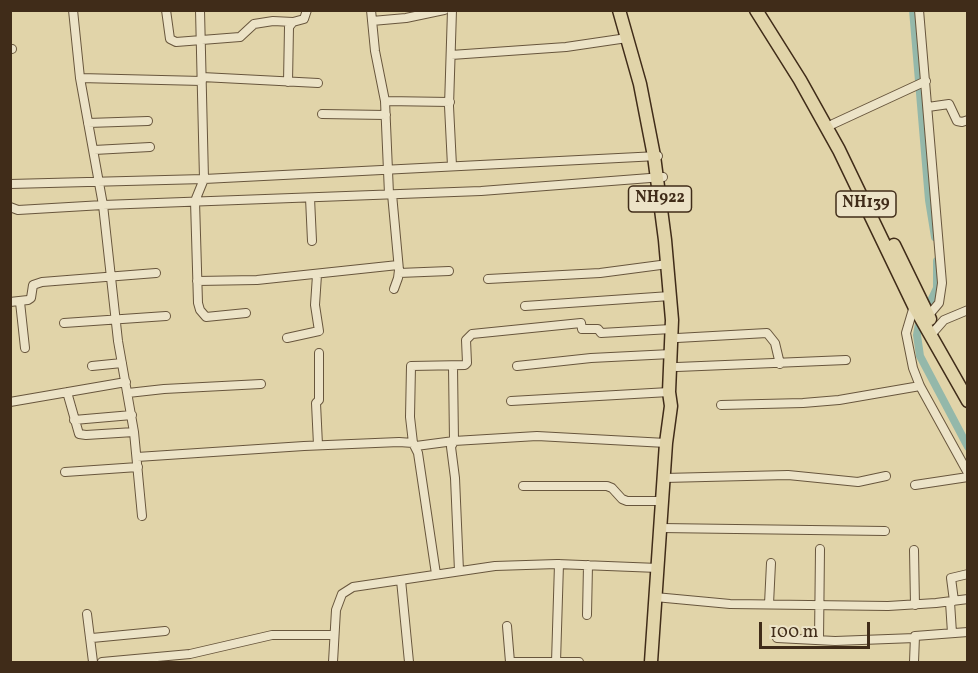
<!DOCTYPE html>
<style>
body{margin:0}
#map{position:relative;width:978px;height:673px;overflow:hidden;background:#e1d4a9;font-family:Vollkorn,serif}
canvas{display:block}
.frame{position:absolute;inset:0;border:12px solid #402c19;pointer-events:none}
.scale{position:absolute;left:759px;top:622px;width:111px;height:27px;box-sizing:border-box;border:3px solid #402c19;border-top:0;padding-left:8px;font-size:18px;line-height:21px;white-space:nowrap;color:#402c19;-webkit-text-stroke:4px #ece3c7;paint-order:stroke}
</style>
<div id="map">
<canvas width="978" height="673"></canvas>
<div class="frame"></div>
<div class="scale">100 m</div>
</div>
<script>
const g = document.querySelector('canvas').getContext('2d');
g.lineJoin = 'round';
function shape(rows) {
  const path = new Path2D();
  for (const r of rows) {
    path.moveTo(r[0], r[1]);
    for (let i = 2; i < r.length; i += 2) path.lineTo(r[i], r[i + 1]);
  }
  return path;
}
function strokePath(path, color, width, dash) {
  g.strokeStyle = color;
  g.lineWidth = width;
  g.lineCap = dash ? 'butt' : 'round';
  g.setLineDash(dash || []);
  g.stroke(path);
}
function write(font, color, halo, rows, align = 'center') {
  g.font = font + ' Vollkorn,serif';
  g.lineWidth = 6;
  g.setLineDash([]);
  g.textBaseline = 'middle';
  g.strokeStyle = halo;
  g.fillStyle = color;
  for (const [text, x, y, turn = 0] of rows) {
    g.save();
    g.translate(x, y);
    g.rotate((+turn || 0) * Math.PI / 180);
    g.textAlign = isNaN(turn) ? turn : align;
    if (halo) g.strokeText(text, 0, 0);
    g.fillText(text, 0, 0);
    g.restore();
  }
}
const canal = shape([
 [913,10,929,200,935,237],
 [930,303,937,288,937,261],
 [920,318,917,335,920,356,968,447]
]);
const minor = shape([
 [73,10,80,78,103,205,118,341,134,432,142,516],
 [166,10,170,39,176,42,240,37,254,24,273,21,293,22],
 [200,10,204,179,195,201,198,303,200,310,206,317,246,313],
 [371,10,375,51,385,101,389,194],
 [452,10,449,106,452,166],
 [919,10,942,283,939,303,928,316],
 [372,21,406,18,444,10],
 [10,49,12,49],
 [451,55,566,47,627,38],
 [202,77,318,83],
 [80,78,202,81],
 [288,82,289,27,293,22,304,19,307,10],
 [385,101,450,102],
 [928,107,949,104,957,121,962,122,968,120],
 [322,114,386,115],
 [88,123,148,121],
 [833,124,926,81],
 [94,150,150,147],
 [10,184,204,179,658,156],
 [392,194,399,270,398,278,394,289],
 [310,198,312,241],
 [10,207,18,210,103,205,481,191,663,177],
 [399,273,449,271],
 [488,279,600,273,668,264],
 [197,281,257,280,398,265],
 [10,302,28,300,31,298,33,285,42,282,156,273],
 [20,302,25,348],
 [525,306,670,296],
 [914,306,906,333,913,368,920,386,968,473],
 [64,323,166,316],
 [930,336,944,320,968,310],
 [287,338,319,331,315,305,317,275],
 [677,338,767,333,775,343,780,364],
 [92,366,122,363],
 [517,366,591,358,671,354],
 [453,367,454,441,451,447,455,478,459,571],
 [677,367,846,360],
 [67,392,79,434,86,435,134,432],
 [128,393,164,389,261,384],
 [511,401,669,392],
 [10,402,126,382],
 [721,405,803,403,839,400,920,386],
 [74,420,132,415],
 [413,443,410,417,411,366,465,365,467,363,466,340,472,334,581,323,582,329,598,329,601,333,671,329],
 [318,445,316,403,319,400,319,353],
 [416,446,454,441,537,436,666,443],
 [137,457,304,446,399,442,413,443,418,453,436,574],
 [65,472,138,467],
 [664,478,788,475,858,482,886,476],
 [915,485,968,477],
 [523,486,607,486,612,488,622,499,627,501,662,501],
 [661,528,885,531],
 [914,550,915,605],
 [401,580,409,662],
 [655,597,730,604,888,606,936,603,968,599],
 [954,601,951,578,968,574],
 [950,602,952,633],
 [769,604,771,563],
 [87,614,93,662],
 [587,615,588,565],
 [507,626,510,662],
 [92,638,165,631],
 [777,638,835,641,915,638],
 [819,640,820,549],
 [102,662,190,654,272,635,334,635],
 [333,662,336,610,342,594,353,587,495,566,557,564,658,568],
 [510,662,579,662],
 [556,662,559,564],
 [914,662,915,636,968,632]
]);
const primary = shape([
 [619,10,640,84,654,156,665,240,672,320,669,392,671,406,666,443,651,662]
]);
const trunk = shape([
 [756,10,800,80,839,150,914,306,968,401],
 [894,245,930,319]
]);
const shields = [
 [660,199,63],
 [866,204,60]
];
const shieldNames = [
 ["NH922",660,199],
 ["NH139",866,204]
];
strokePath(canal, '#94b8aa', 8);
strokePath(minor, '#68563d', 10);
strokePath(primary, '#402c19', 15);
strokePath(trunk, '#402c19', 15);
strokePath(minor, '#ece3c7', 8);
strokePath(primary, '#e1d4a9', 12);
strokePath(trunk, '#e1d4a9', 12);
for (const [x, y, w] of shields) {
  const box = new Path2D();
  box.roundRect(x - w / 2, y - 13, w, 26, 4.5);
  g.fillStyle = '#ece3c7';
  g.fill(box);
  strokePath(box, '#402c19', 1.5);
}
write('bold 16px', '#402c19', null, shieldNames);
</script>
